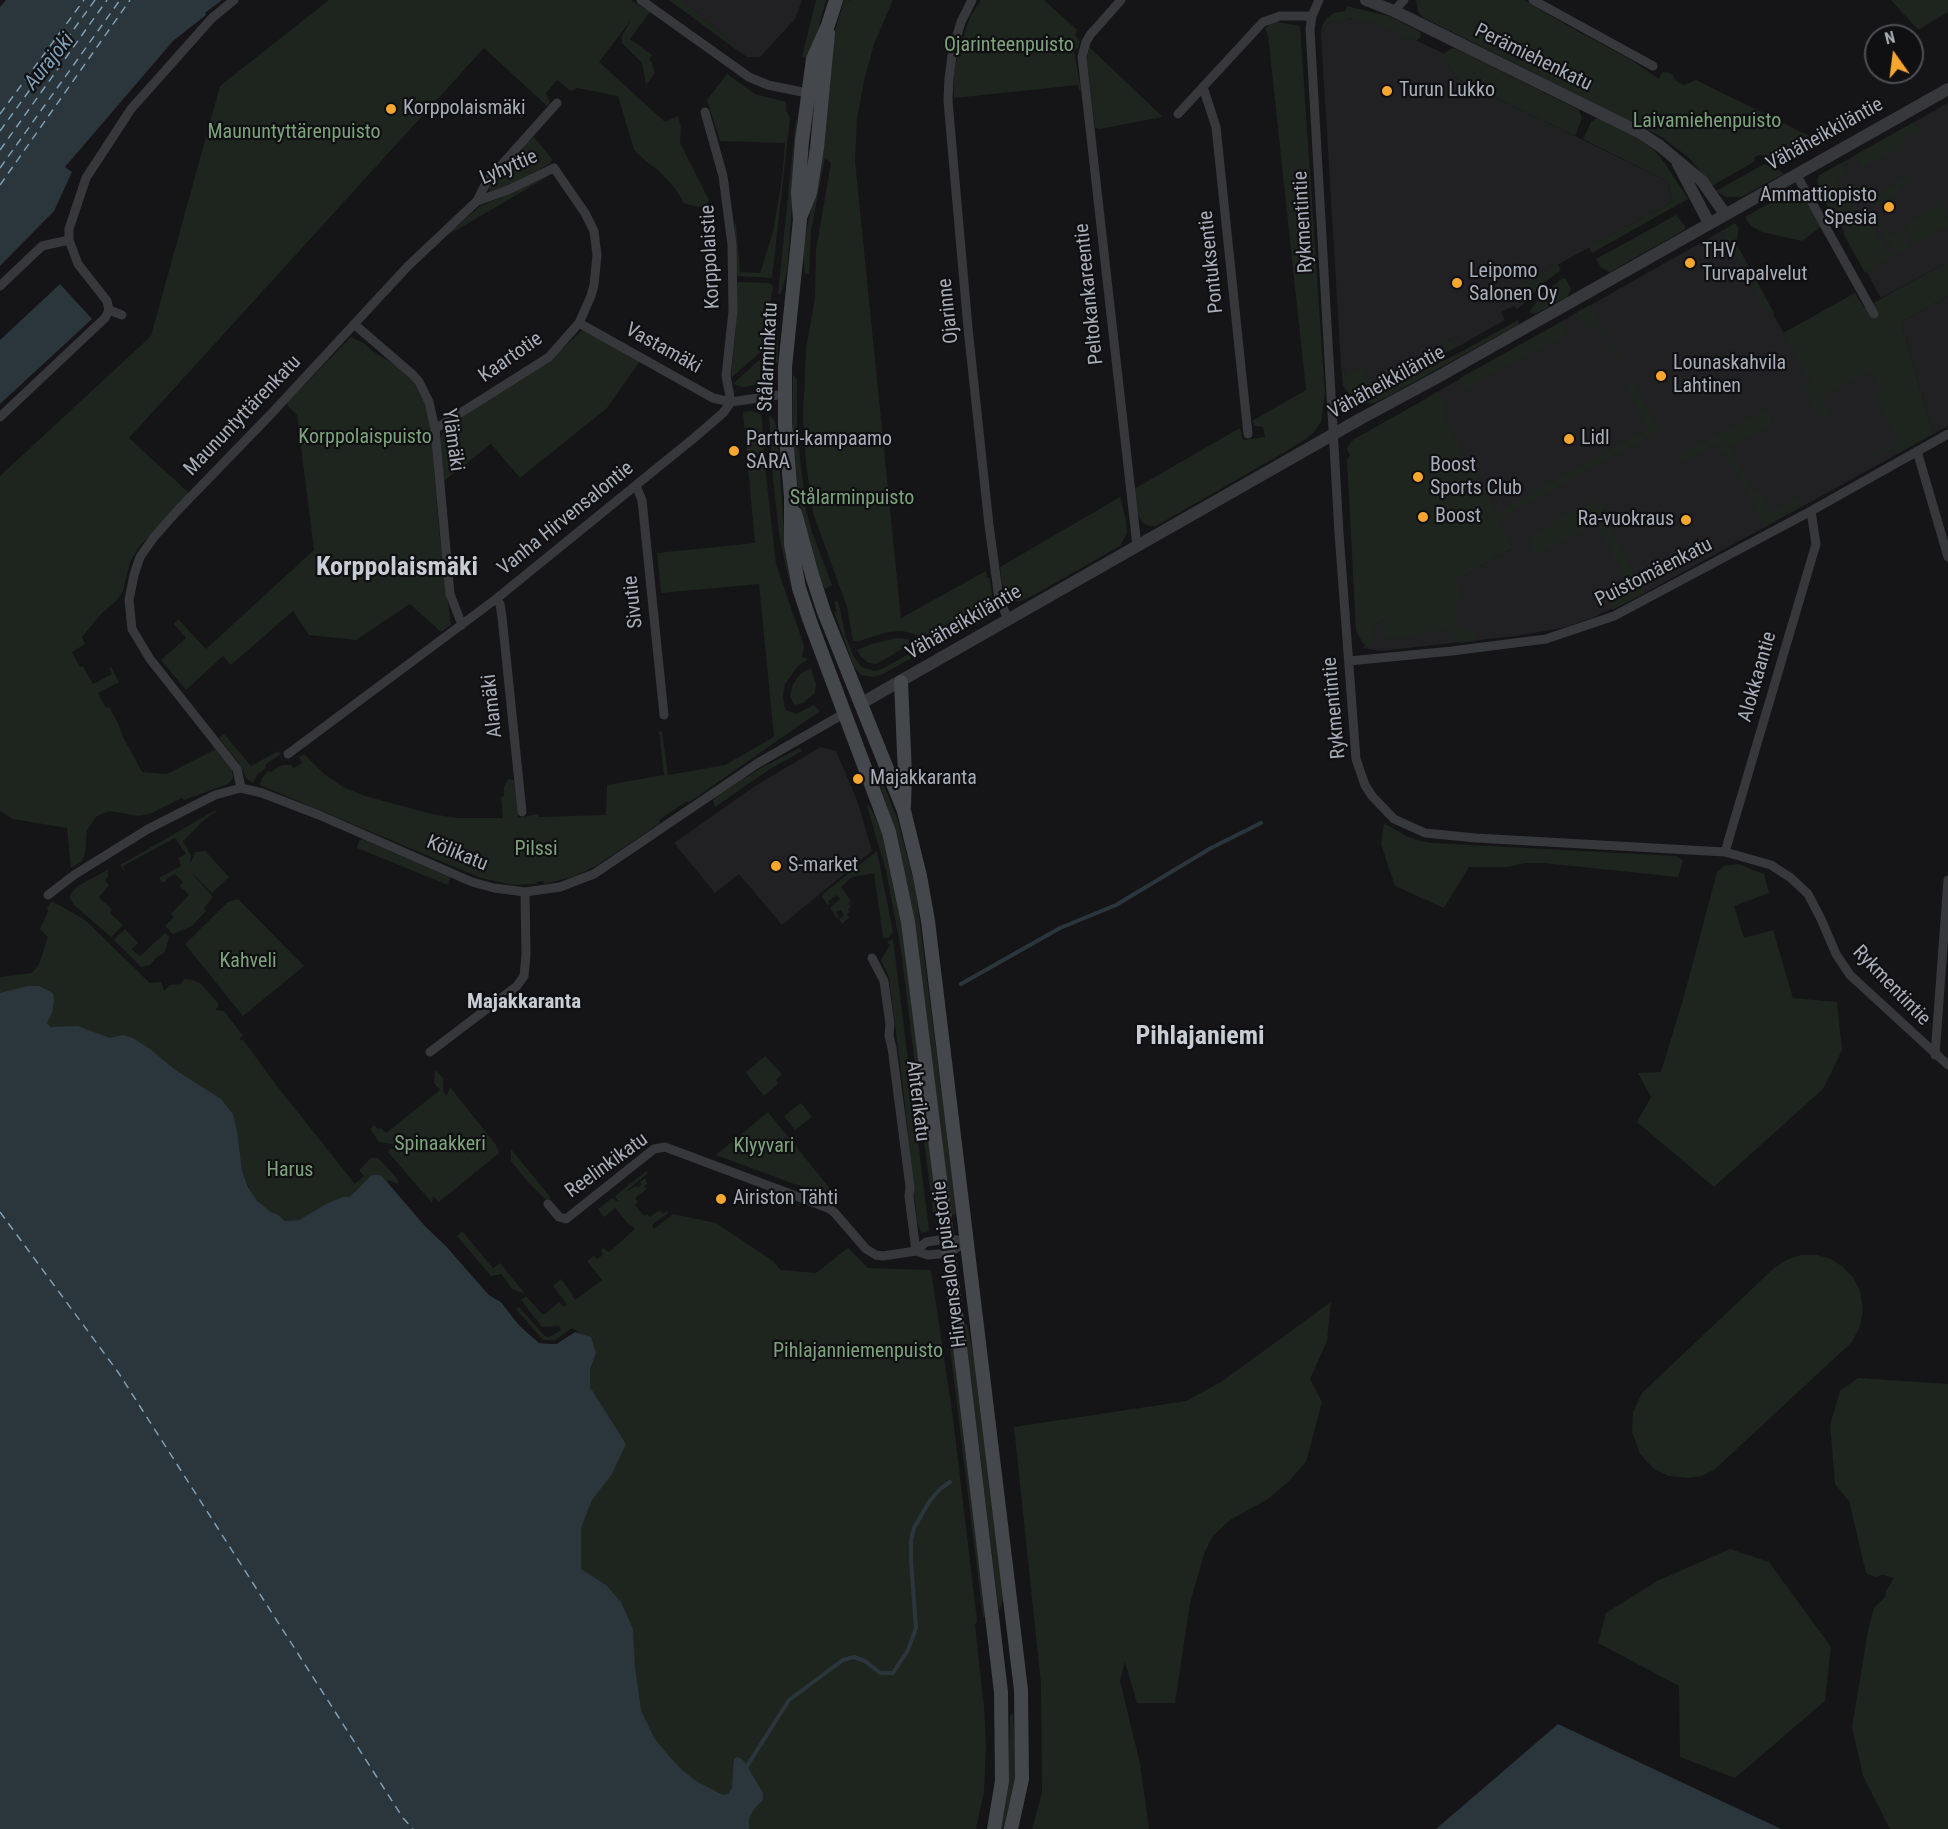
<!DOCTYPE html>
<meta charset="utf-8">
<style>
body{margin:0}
#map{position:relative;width:1948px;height:1829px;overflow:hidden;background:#151517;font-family:"Roboto Condensed",sans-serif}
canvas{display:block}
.north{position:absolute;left:1864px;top:24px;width:60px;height:60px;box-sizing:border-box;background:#101012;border:2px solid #4c4f54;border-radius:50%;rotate:346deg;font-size:16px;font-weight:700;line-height:24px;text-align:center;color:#a7adb8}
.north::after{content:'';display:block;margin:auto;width:21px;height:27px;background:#f7a62e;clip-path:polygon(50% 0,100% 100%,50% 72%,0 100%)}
</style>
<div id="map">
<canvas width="1948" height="1829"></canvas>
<div class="north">N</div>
</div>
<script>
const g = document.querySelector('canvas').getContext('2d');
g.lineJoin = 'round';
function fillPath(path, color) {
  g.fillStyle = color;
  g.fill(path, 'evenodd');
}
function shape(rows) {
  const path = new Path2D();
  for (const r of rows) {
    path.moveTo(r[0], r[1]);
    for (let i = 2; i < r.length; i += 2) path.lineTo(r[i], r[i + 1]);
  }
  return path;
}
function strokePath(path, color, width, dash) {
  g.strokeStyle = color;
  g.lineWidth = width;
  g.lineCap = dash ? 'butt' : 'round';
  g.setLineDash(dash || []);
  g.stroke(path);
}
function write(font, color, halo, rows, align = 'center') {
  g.font = font + ' "Roboto Condensed",sans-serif';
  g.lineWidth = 4.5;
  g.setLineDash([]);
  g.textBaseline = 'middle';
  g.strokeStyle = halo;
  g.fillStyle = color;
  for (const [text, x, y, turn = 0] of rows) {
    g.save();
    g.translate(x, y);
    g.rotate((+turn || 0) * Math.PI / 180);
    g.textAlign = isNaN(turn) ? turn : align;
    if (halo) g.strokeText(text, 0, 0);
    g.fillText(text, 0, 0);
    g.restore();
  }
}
const built = shape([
 [683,0,802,0,795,19,760,57,747,57],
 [1345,18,1367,20,1385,26,1443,53,1456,78,1669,182,1672,202,1515,288,1525,303,1517,309,1514,306,1501,312,1505,320,1457,347,1452,339,1372,384,1345,375,1341,365,1321,34,1329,22],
 [1948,103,1948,262,1881,298,1821,190,1824,173],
 [1725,229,1812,383,1878,366,1903,451,1645,593,1592,618,1562,628,1516,636,1380,651,1364,648,1365,645,1362,642,1365,629,1513,548,1428,397],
 [1948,296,1948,426,1933,434,1901,322],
 [821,747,836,751,857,800,872,851,782,925,739,874,715,893,674,843,755,786]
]);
const green = shape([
 [329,0,631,0,650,12,630,39,652,55,649,60,652,63,655,73,646,85,642,63,622,43,622,36,631,20,599,62,665,122,678,116,681,128,680,143,709,200,707,206,697,207,684,203,675,188,657,169,649,164,634,150,618,96,577,88,571,91,557,80,546,93,550,103,547,106,484,48,129,438,189,493,139,547,130,562,123,591,117,600,102,613,82,637,85,644,72,652,80,667,83,666,93,684,112,674,109,667,111,667,119,682,98,693,106,708,109,707,119,725,123,737,142,772,167,774,216,749,232,770,233,778,228,784,184,800,182,798,150,814,139,816,110,811,97,816,87,830,85,854,81,862,71,868,67,828,13,819,0,811,0,476,151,336,220,86],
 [669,0,683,0,747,57,738,51],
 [816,0,826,0,810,60,802,57],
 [844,0,849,0,849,2,850,0,893,0,874,44,864,81,857,119,855,161,901,618,986,571,987,577,990,579,992,597,991,600,930,634,921,636,903,631,888,632,859,641,853,641,847,607,813,513,806,463,803,417,806,349,815,298,816,250,831,163,825,158,811,231,809,274,805,274,803,258,804,242,816,185,831,72,832,64,829,63,831,45],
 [981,0,1044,0,1077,30,1075,35,1080,42,1078,48,1074,51,1081,90,1079,90,1078,85,954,98,954,72,958,53,970,17],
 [1416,0,1524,0,1568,26,1633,61,1659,79,1662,73,1667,72,1673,75,1676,81,1684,85,1696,80,1820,141,1825,132,1827,135,1826,140,1824,144,1791,161,1782,162,1760,155,1754,157,1755,161,1712,186,1689,158,1662,137,1430,21,1421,16,1418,11],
 [1891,0,1948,0,1948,12,1918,30],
 [1346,6,1389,16,1420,32,1421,36,1416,41,1375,23,1349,18,1329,22,1320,34,1323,24,1327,18,1334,13,1346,11],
 [1272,21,1300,26,1325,394,1321,422,1313,433,1303,441,1278,456,1156,526,1150,526,1143,523,1137,513,1134,489,1240,428,1243,440,1265,437,1263,427,1255,426,1252,421,1306,390,1268,35,1265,29],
 [1089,47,1163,117,1099,129,1095,128,1087,60],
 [1451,49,1456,49,1579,110,1582,118,1575,136,1456,78,1443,54],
 [727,74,755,94,786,102,786,110,790,118,772,278,737,276,734,225,736,223,740,272,760,273,773,232,782,179,785,143,720,141,707,100],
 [796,118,798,128,787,272,781,294,778,294],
 [1597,118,1631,134,1654,150,1664,162,1688,199,1592,253,1589,247,1672,202,1669,182,1583,139,1591,122],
 [1914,122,1920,132,1914,135,1912,133,1903,138,1906,144,1863,168,1855,155],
 [533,136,552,159,551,163,507,187,489,191,488,187],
 [1849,159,1850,161,1843,165,1847,173,1836,179,1844,193,1858,186,1861,187,1866,195,1851,204,1856,215,1838,225,1819,190,1817,181,1819,175],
 [1764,164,1775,167,1784,174,1741,197,1726,197,1716,191],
 [549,176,446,236,479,207],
 [1909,176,1911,180,1897,188,1899,192,1897,195,1876,206,1866,187,1869,186,1874,195],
 [1793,190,1803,196,1820,226,1819,228,1802,241,1762,232,1751,226,1745,217],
 [1941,203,1948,219,1948,226,1915,244,1904,227],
 [1676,215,1686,227,1684,230,1610,272,1601,268,1596,259],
 [1869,217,1891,258,1865,273,1843,233],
 [1881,221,1891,236,1900,230,1911,247,1896,255,1878,223],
 [1735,223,1739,228,1736,243,1774,313,1770,316,1722,231],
 [1948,262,1948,296,1901,322,1933,434,1903,451,1896,452,1891,449,1876,457,1875,455,1899,441,1875,397,1882,392,1870,371,1821,398,1829,413,1820,418,1803,388,1811,383,1783,333,1855,293,1864,308],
 [1558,264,1561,270,1541,285,1525,303,1515,288],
 [1563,278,1566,279,1571,289,1567,297,1535,314,1531,313,1530,311,1543,293],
 [739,282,769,283,773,286,762,351,731,378,736,325,737,283],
 [1590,305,1625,368,1623,369,1599,326,1591,330,1586,329,1577,312],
 [774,315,777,315,778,363,768,361],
 [1518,320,1519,324,1389,396,1374,403,1360,404,1360,402,1365,399,1461,352],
 [1559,323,1569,332,1465,389,1460,378],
 [583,329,640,361,607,408,520,478,491,444,444,481,440,438,444,431,453,422,551,360],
 [351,337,365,344,371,350,397,366,412,380,425,402,431,430,439,530,451,625,441,632,410,604,356,640,309,635,293,611,231,665,223,656,186,690,161,660,186,638,174,624,178,619,206,649,314,550,297,415,288,406,287,403],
 [1452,339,1457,347,1359,394,1348,393,1343,385,1341,365,1345,375,1362,366,1372,384],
 [759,360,761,362,760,384,743,387,733,384],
 [793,374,797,380,797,434,806,509,811,529,832,585,825,589,815,568,799,500,792,433],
 [1633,382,1660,430,1498,520,1513,548,1455,580,1462,595,1456,599,1458,631,1475,631,1476,641,1459,643,1458,639,1451,636,1449,629,1392,639,1386,637,1382,632,1384,619,1374,624,1374,636,1370,645,1362,642,1356,630,1347,460,1350,455,1347,449,1348,446,1354,439,1438,392,1449,408,1441,413,1497,512,1648,429,1630,397,1633,395,1627,385],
 [1766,408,1771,419,1770,425,1729,448,1753,492,1758,490,1770,512,1798,497,1803,506,1766,526,1725,451,1722,452,1718,444,1711,445,1705,452,1683,461,1675,458],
 [752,411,761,414,762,420,765,467,776,564,804,646,802,657,808,659,798,666,785,684,783,696,784,706,786,710,796,714,814,705,820,711,688,803,687,801,659,820,660,823,596,866,573,877,544,884,543,881,536,882,537,884,513,885,481,878,260,785,262,778,268,771,271,772,282,765,291,765,294,768,302,763,299,757,304,754,324,774,343,787,365,796,432,814,456,818,503,818,501,797,504,796,504,787,508,779,514,780,518,818,538,814,539,817,606,815,607,785,664,775,659,732,662,731,668,775,725,765,774,737,759,584,661,593,657,553,755,543,743,412],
 [769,415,774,420,777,430,785,545,804,622,802,622,787,572,779,534,773,479],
 [1120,497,1126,520,1127,533,1120,546,1032,596,1018,602,1009,600,1002,584,1000,567],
 [1596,501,1603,502,1604,517,1645,593,1612,610,1610,600,1631,588,1595,523,1536,555,1531,545,1530,539,1556,521],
 [838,601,846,637,854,657,862,667,874,671,882,669,994,606,994,608,990,617,985,620,940,642,883,674,873,677,861,675,854,667,834,612,837,611,834,602],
 [897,638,908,639,910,644,877,664,869,663,861,657,857,650,871,644],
 [811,668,816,684,815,693,803,703,794,705,790,696,793,684,801,673],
 [224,734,251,766,278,751,281,754,265,765,266,768,257,775,253,783,246,778,239,763,219,738],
 [800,748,802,751,770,769,715,807,713,800,727,789,761,768],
 [882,781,897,818,915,885,957,1214,950,1215,911,905,892,821,879,782],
 [869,805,881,828,886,845,903,929,938,1216,936,1216,933,1213,901,950,886,871,867,806],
 [216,810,215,814,214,813,204,820,183,841,191,855,190,865,195,852,205,851,229,877,212,893,189,870,213,897,204,908,206,911,192,926,173,934,165,926,174,917,171,914,189,895,180,886,183,882,175,874,166,879,166,882,162,882,159,878,181,866,178,858,186,854,175,838,123,866,127,874,120,865],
 [1384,823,1406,836,1420,841,1433,843,1676,856,1683,860,1678,877,1543,863,1525,863,1508,867,1469,867,1444,908,1395,886,1381,844],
 [362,839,450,877,448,885,357,848,359,841],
 [877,851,893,932,888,938,883,937,874,873,852,877,841,887,851,901,848,903,851,907,848,909,850,912,847,914,849,918,842,924,839,919,844,916,841,910,836,912,839,917,837,918,830,908,840,899,837,895,828,901,830,904,828,905,822,897,823,894],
 [1738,864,1764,874,1769,893,1734,906,1744,938,1773,930,1793,998,1837,1002,1842,1050,1823,1089,1714,1187,1637,1122,1651,1097,1638,1073,1661,1072,1684,996,1717,872,1724,866],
 [109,869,107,873,109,876,105,880,109,885,99,897,112,910,110,913,123,925,111,937,74,905,70,898,71,893,78,886],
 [238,899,304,966,243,1016,185,944,228,902],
 [52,901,85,920,150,983,161,982,164,991,170,985,181,984,184,979,193,980,200,983,218,1003,218,1007,215,1010,224,1011,243,1036,239,1039,244,1041,277,1086,355,1184,364,1176,359,1170,371,1158,378,1158,395,1176,399,1181,397,1184,388,1180,391,1186,350,1197,299,1220,285,1221,277,1214,271,1212,261,1206,252,1195,242,1170,237,1130,233,1114,0,1004,0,977,32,973,39,964,48,937,40,929,48,911,47,908],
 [125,929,138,943,132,949,140,956,165,933,169,937,165,952,157,957,150,965,141,967,114,940],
 [893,939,929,1230,929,1231,921,1233,917,1221,904,1096,889,977,881,960,890,945,887,942],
 [765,1056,782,1074,776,1080,778,1084,764,1096,746,1073,747,1071],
 [435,1070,443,1078,443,1091,447,1096,450,1087,496,1145,499,1153,439,1202,433,1196,432,1203,388,1152,390,1149,395,1149,392,1144,379,1142,370,1129,374,1125,378,1129,381,1128,386,1133,440,1090,434,1083],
 [801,1103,812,1117,795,1130,784,1116],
 [768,1112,840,1201,716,1155],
 [511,1149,551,1198,547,1201,528,1182,511,1161],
 [646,1171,648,1173,625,1192,636,1186,638,1187,642,1184,640,1182,645,1178,647,1184,644,1186,647,1189,635,1198,638,1202,635,1205,644,1216,647,1214,650,1217,660,1210,663,1214,667,1211,668,1213,652,1225,654,1229,673,1214,716,1223,773,1261,781,1270,816,1273,848,1248,868,1268,931,1270,953,1418,975,1603,977,1621,975,1625,984,1707,986,1746,984,1792,976,1829,710,1829,511,1514,580,1333,572,1328,554,1341,543,1340,516,1309,519,1307,545,1336,549,1337,561,1330,559,1326,542,1327,521,1300,526,1296,542,1314,546,1313,559,1302,564,1307,567,1304,553,1286,561,1279,573,1295,572,1296,575,1300,602,1280,587,1261,594,1256,597,1259,603,1255,601,1251,603,1248,609,1252,635,1229,632,1225,630,1226,615,1208,604,1217,598,1209,612,1198,619,1202,615,1196],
 [462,1231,493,1268,500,1263,525,1294,512,1289,501,1274,491,1276,457,1236],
 [1801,1255,1817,1255,1831,1259,1843,1267,1853,1277,1860,1291,1863,1309,1860,1326,1852,1342,1714,1470,1701,1476,1689,1478,1669,1476,1654,1469,1640,1454,1632,1432,1633,1412,1642,1393,1774,1268,1786,1260],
 [1331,1302,1327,1341,1310,1379,1322,1402,1306,1462,1290,1480,1268,1499,1230,1520,1212,1537,1204,1554,1190,1603,1175,1703,1137,1703,1125,1662,1120,1681,1140,1763,1149,1829,1032,1829,1042,1793,1041,1684,1014,1427,1186,1401,1221,1382],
 [967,1324,975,1360,1004,1597,999,1611,964,1325],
 [950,1348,952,1348,955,1356,987,1617,983,1617],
 [1858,1378,1948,1384,1948,1829,1890,1829,1863,1776,1852,1727,1868,1630,1874,1608,1885,1597,1886,1591,1894,1578,1883,1575,1875,1577,1866,1573,1849,1501,1835,1484,1830,1425,1840,1391],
 [1730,1549,1769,1562,1831,1647,1825,1701,1735,1778,1680,1757,1679,1686,1598,1643,1606,1613,1657,1581],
 [1013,1714,1017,1770,1007,1829,1000,1829,1004,1810,1008,1772,1010,1715]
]);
const water = shape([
 [6,0,222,0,205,13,206,15,173,41,65,167,72,172,54,211,0,266,0,7],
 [60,284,92,319,0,404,0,340],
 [27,986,39,986,53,993,54,1001,52,1013,47,1023,50,1027,78,1026,110,1038,122,1035,133,1038,150,1049,174,1069,221,1099,233,1114,237,1130,242,1170,248,1187,257,1201,271,1212,277,1214,285,1221,299,1220,328,1203,343,1197,350,1197,372,1175,380,1175,391,1186,425,1226,446,1246,489,1295,501,1302,519,1325,539,1343,556,1344,575,1332,591,1337,596,1353,590,1369,590,1387,626,1444,612,1474,592,1500,581,1528,581,1569,606,1585,621,1602,633,1629,635,1667,641,1710,654,1738,668,1755,682,1770,696,1781,723,1795,728,1794,732,1788,734,1759,738,1757,743,1760,747,1766,763,1793,763,1800,755,1808,749,1818,749,1829,0,1829,0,993],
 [1558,1724,1781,1829,1436,1829]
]);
const pier = shape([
 [388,1180,394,1184,427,1224,449,1244,491,1293,503,1300,522,1323,540,1340,556,1341,573,1329,575,1332,556,1344,539,1343,519,1325,501,1302,489,1295,446,1246,425,1226,387,1182]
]);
const stream = shape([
 [961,984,1060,928,1116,905,1211,848,1261,823],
 [747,1766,789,1700,843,1660,854,1657,865,1661,880,1673,893,1673,908,1650,916,1628,911,1561,911,1540,914,1528,929,1502,940,1489,950,1482]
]);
const ferry = shape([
 [0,114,84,0],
 [0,131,95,0],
 [0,150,107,0],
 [0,168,120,0],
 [0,185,130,0],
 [0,1212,118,1372,403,1818,413,1829]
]);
const minor = shape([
 [641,0,749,77,768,85,812,94],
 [972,0,961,22,953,49,949,78,948,101,968,328,989,525,999,599,1008,619],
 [1121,0,1090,35,1086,42,1082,57,1137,546],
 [1319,0,1312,16,1310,29,1339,533,1356,759,1365,785,1372,796,1394,819,1425,833,1476,838,1725,852,1771,865,1791,878,1808,894,1821,919,1836,954,1850,975,1948,1065],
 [1533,0,1653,66],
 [1394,11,1404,0],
 [1203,87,1216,127,1248,434],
 [705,112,723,176,732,245,733,311,726,376,731,402],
 [1178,114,1263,22,1280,16,1312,16],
 [1796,174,1874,314],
 [0,286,42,246,69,240],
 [109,310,122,315],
 [579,323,713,398,731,402,785,394],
 [354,324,413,375,419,382,429,402,435,429,450,594,462,625],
 [0,417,105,318,109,310,107,301,78,264,69,240,69,229,86,178,131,109,212,18,234,0],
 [435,429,549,357,579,323,591,296,594,285,597,255,594,231,585,213,554,168,508,190,477,201],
 [1917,451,1948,557],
 [636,486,642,500,664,715],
 [496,599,500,604,502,617,522,812],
 [1349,661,1452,651,1546,639,1614,616,1811,511,1948,434],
 [288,754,496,599,694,438,723,413,731,402],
 [241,788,237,769,150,659,132,629,129,600,134,575,140,557,154,537,178,510,271,414,408,266,477,201,487,181,557,103],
 [1725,852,1816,544,1811,511],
 [48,895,74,875,148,829,215,795,241,788,262,793,319,815,472,882,494,888,525,892,560,887,594,874,758,763,845,713],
 [872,958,884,981,890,1024,889,1036,892,1048,910,1187,909,1196,916,1251],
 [430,1052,517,986,524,976,526,955,525,892],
 [1935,1055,1948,880],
 [548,1204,559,1217,566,1219,654,1149,665,1147,828,1208,834,1212,866,1249,876,1255,883,1256,916,1251,928,1255,949,1253,967,1241],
 [916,1251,926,1242,947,1239,967,1241]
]);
const tertiary = shape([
 [1366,0,1394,11,1639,132,1660,146,1702,181,1725,214],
 [1678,164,1709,223],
 [860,704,1360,419,1438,377,1948,89]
]);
const secondary = shape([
 [836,0,828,25,813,59,802,141,798,193,800,220,785,367,785,424,791,497,791,544,799,588,811,624,889,832,908,922,941,1187,1001,1692,1002,1781,994,1829],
 [801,215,810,193,817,148,828,33],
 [795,513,812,575,824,612,904,811,920,876,928,921,1021,1690,1022,1779,1011,1829],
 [901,682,905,775,904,806]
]);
const markers = [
 [1387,91,6,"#f7a62e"],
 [391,109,6,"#f7a62e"],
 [1889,207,6,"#f7a62e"],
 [1690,263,6,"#f7a62e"],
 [1457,283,6,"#f7a62e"],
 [1661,376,6,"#f7a62e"],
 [1569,439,6,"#f7a62e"],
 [734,451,6,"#f7a62e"],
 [1418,477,6,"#f7a62e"],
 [1423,517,6,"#f7a62e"],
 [1686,520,6,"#f7a62e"],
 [858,779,6,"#f7a62e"],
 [776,866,6,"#f7a62e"],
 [721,1199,6,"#f7a62e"]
];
const parkNames = [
 ["Ojarinteenpuisto",1009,46],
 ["Laivamiehenpuisto",1707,122],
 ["Maununtyttärenpuisto",294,133],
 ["Korppolaispuisto",365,438],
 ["Stålarminpuisto",852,499],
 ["Pilssi",536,850],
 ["Kahveli",248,962],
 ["Spinaakkeri",440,1145],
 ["Klyyvari",764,1147],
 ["Harus",290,1171],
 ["Pihlajanniemenpuisto",858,1352]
];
const streetNames = [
 ["Perämiehenkatu",1533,58,26],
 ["Vähäheikkiläntie",1825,135,-29],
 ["Lyhyttie",509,168,-23],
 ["Rykmentintie",1304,222,-93],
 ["Korppolaistie",711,257,-93],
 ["Pontuksentie",1212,262,-96],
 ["Peltokankareentie",1090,294,-96],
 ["Ojarinne",949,311,-96],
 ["Vastamäki",663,349,29],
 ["Stålarminkatu",769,357,-87],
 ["Kaartotie",511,358,-35],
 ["Vähäheikkiläntie",1387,383,-29],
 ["Maununtyttärenkatu",243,416,-46],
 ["Ylämäki",452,440,82],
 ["Vanha Hirvensalontie",566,519,-39],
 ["Puistomäenkatu",1654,573,-27],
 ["Sivutie",634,602,-96],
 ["Vähäheikkiläntie",964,623,-30],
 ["Alokkaantie",1758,677,-74],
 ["Alamäki",493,706,-96],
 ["Rykmentintie",1335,708,-95],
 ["Kölikatu",457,854,22],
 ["Rykmentintie",1891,986,46],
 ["Ahterikatu",917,1101,83],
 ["Reelinkikatu",607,1166,-36],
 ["Hirvensalon puistotie",950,1264,-97]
];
const poiNames = [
 ["Turun Lukko",1399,91],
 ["Korppolaismäki",403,109],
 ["Ammattiopisto",1877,196,"right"],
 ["Spesia",1877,219,"right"],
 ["THV",1702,252],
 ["Turvapalvelut",1702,275],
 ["Leipomo",1469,272],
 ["Salonen Oy",1469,295],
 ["Lounaskahvila",1673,364],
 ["Lahtinen",1673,387],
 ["Lidl",1581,439],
 ["Parturi-kampaamo",746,440],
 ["SARA",746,463],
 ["Boost",1430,466],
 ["Sports Club",1430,489],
 ["Boost",1435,517],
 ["Ra-vuokraus",1674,520,"right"],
 ["Majakkaranta",870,779],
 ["S-market",788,866],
 ["Airiston Tähti",733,1199]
];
const waterNames = [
 ["Aurajoki",50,62,-51]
];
const neighbourhoodNames = [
 ["Majakkaranta",524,1003]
];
const districtNames = [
 ["Korppolaismäki",397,568],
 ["Pihlajaniemi",1200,1037]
];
fillPath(built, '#212124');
fillPath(green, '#1d251e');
fillPath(water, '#2b353c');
fillPath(pier, '#151517');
strokePath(stream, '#2b353c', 4);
strokePath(ferry, '#7d9eb4', 1.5, [8, 6]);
strokePath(minor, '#36383c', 9);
strokePath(tertiary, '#36383c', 12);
strokePath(secondary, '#44474c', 14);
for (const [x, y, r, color] of markers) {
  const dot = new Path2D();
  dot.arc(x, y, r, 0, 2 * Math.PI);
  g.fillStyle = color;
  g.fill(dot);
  strokePath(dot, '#101012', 2);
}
write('20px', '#7da37d', '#101012', parkNames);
write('20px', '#a7adb8', '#101012', streetNames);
write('20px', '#a7adb8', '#101012', poiNames, 'left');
write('italic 21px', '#7d9eb4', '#101012', waterNames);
write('bold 21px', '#c8ccd4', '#101012', neighbourhoodNames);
write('bold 26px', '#c8ccd4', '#101012', districtNames);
</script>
